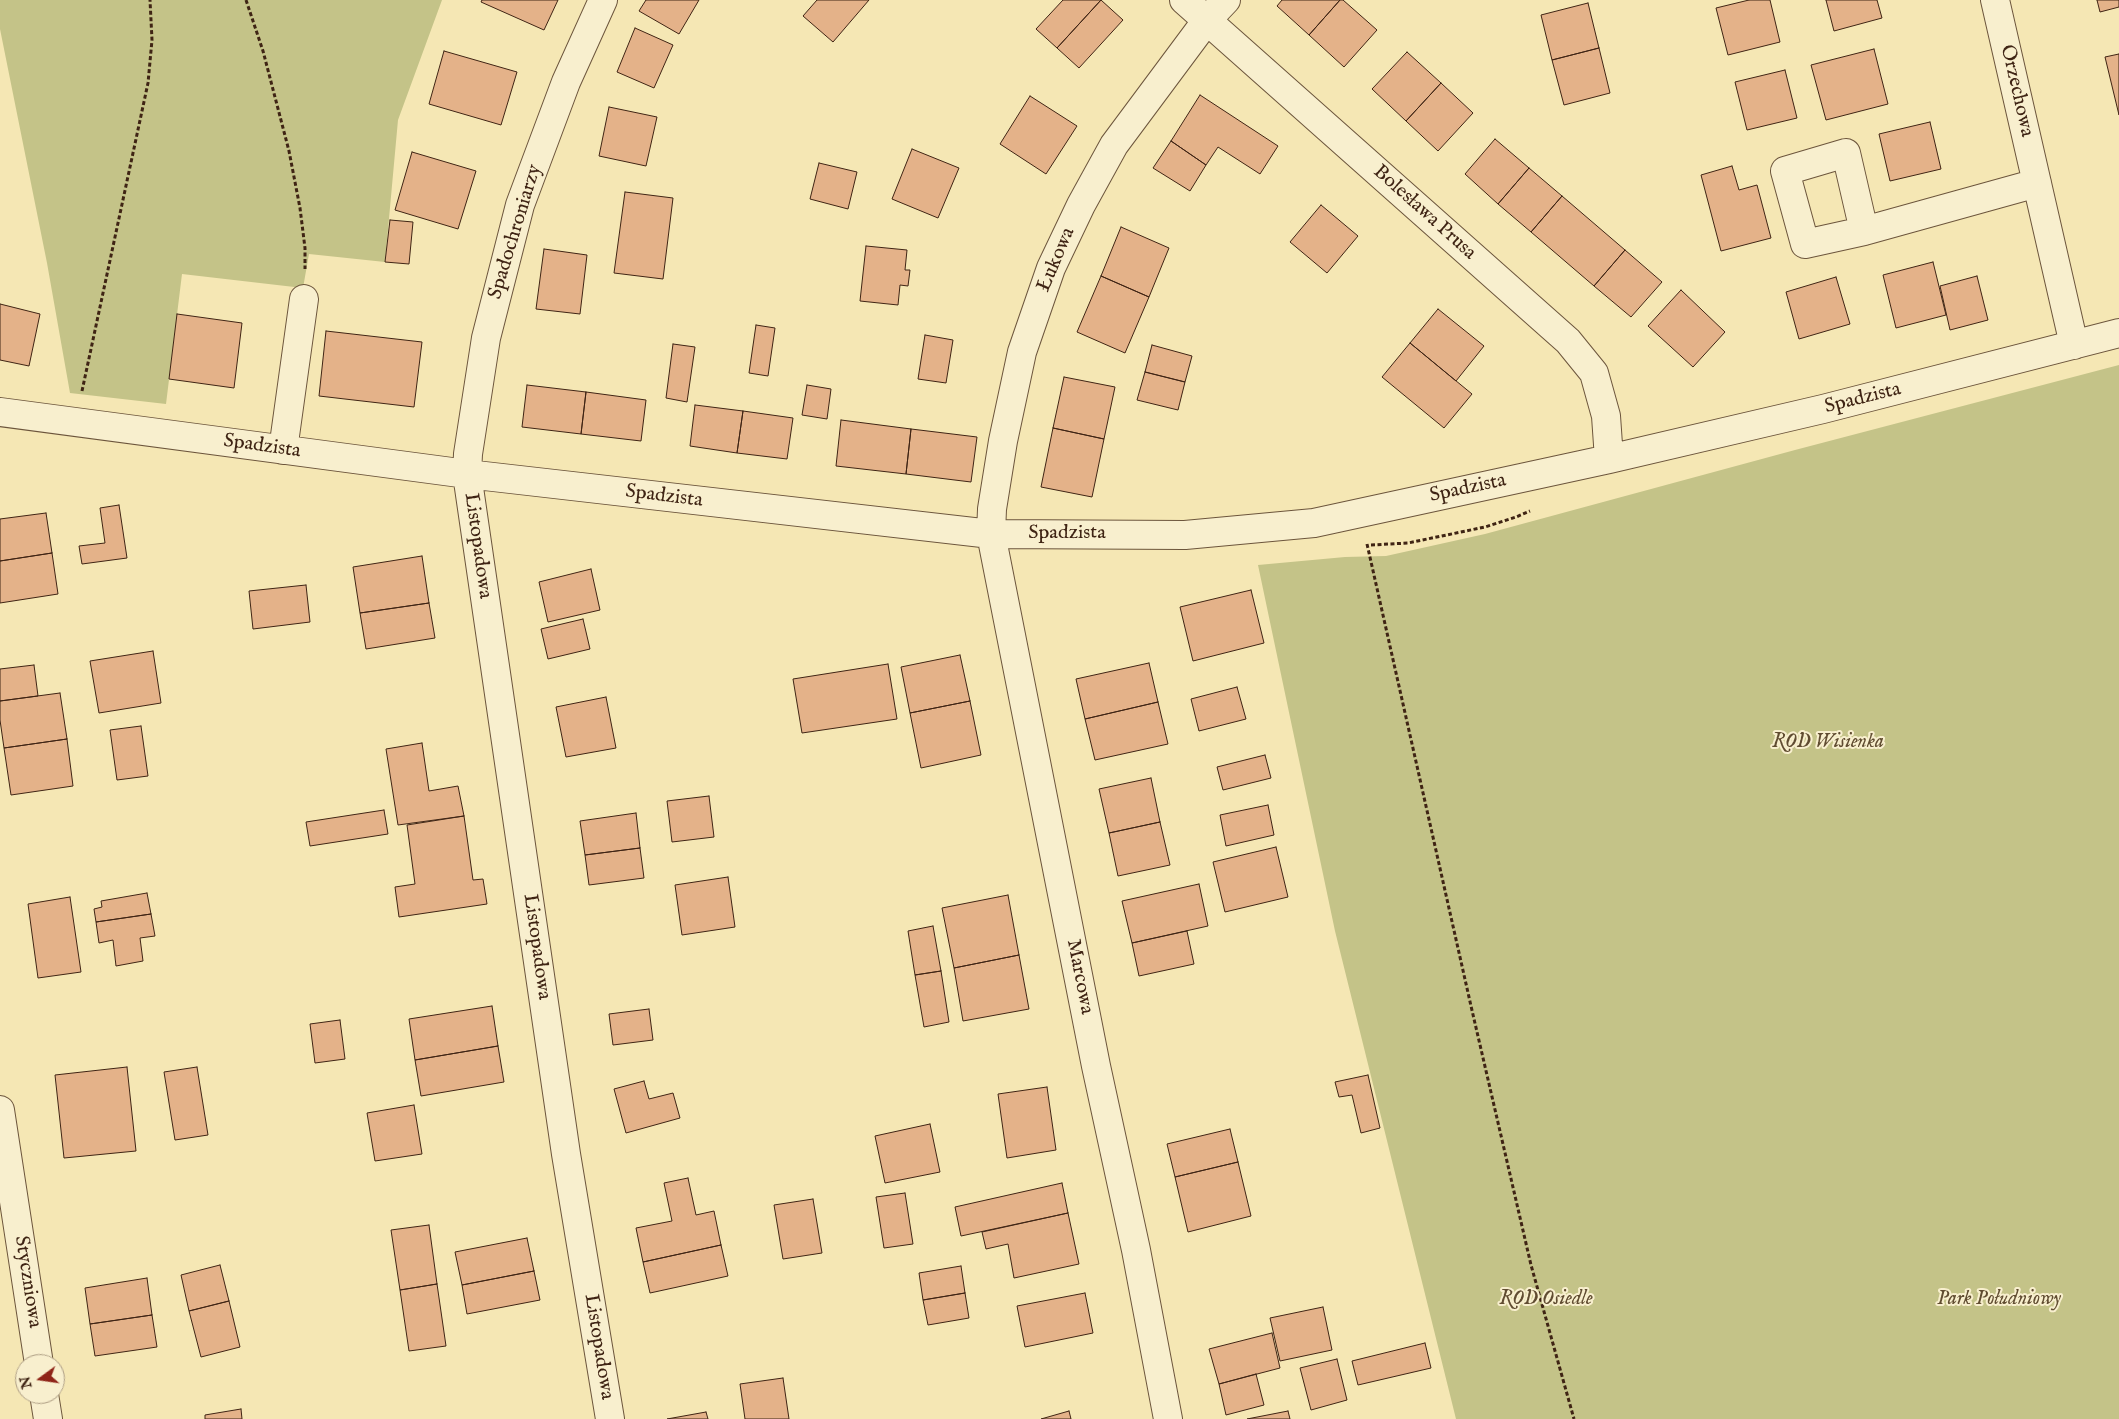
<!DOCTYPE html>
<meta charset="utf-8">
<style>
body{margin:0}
#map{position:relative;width:2119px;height:1419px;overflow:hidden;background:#f5e7b4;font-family:"IM FELL English",serif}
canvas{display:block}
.north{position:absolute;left:15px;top:1354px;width:50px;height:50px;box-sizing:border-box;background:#f8efce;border:1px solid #ae9e84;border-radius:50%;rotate:256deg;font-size:14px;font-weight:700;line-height:20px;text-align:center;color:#3f2414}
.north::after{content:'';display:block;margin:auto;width:18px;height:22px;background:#8f2418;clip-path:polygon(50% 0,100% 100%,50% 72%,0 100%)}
</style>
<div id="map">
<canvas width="2119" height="1419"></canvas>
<div class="north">N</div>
</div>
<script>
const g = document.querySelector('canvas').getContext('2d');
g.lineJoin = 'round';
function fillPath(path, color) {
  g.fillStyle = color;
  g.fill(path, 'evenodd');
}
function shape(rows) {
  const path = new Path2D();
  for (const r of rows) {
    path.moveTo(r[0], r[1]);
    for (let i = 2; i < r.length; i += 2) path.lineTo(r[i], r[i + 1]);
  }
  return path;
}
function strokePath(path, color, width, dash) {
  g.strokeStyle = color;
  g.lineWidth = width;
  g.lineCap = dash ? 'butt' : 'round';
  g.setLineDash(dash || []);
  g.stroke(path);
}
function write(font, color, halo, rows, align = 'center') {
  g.font = font + ' "IM FELL English",serif';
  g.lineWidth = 4;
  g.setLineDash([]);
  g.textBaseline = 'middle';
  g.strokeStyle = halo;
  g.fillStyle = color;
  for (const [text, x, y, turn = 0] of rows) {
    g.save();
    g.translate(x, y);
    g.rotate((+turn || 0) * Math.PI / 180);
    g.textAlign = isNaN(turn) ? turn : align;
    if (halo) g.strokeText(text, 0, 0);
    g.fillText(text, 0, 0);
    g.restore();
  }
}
const green = shape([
 [0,0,442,0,398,120,385,262,309,254,303,288,182,274,166,404,70,393,47,263,0,29],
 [2119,365,2119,1419,1456,1419,1335,931,1258,565,1345,557,1386,556,1485,534,1795,450]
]);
const building = shape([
 [482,0,558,0,544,30,481,2,482,0],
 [646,0,699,0,679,34,639,11,646,0],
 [817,0,869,0,833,42,803,16,817,0],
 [1063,0,1101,0,1057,48,1036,29,1063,0],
 [1101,0,1123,20,1079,68,1057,48,1101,0],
 [1282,0,1340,0,1309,35,1277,6,1282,0],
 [1340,0,1343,0,1377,30,1344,67,1309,35,1340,0],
 [1749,0,1770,0,1780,42,1728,55,1716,8,1749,0],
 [1826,0,1877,0,1882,18,1834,31,1826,0],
 [2097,0,2119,0,2119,7,2100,12,2097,0],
 [1588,3,1599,48,1552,60,1541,15,1588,3],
 [635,28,673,45,654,88,617,72,635,28],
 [1599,48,1610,93,1564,105,1552,60,1599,48],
 [1874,49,1888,104,1826,120,1811,65,1874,49],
 [444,51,517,72,501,125,429,104,444,51],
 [1407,52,1441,83,1406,121,1372,89,1407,52],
 [2119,54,2119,115,2105,57,2119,54],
 [1785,70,1797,118,1747,130,1735,82,1785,70],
 [1441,83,1473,113,1438,151,1406,121,1441,83],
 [1200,95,1278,146,1260,174,1218,147,1206,165,1171,141,1200,95],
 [1030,96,1077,126,1046,174,1000,144,1030,96],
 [609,107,657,117,646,166,599,156,609,107],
 [1930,122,1941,169,1890,181,1879,134,1930,122],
 [1495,139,1529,168,1498,204,1465,174,1495,139],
 [1171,141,1206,165,1190,191,1153,168,1171,141],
 [912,149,959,168,938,218,892,199,912,149],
 [412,152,476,171,458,229,395,210,412,152],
 [819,163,857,172,848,209,810,199,819,163],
 [1732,166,1739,190,1757,185,1771,238,1721,251,1701,175,1732,166],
 [1529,168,1562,196,1531,232,1498,204,1529,168],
 [625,192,673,198,663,279,614,273,625,192],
 [1562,196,1625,250,1594,286,1531,232,1562,196],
 [1321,205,1358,236,1327,273,1290,242,1321,205],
 [390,220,413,222,409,264,385,262,390,220],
 [1121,227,1169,248,1149,297,1101,276,1121,227],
 [866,246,907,250,905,270,910,270,908,286,900,285,898,305,860,301,866,246],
 [544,249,587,255,580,314,536,309,544,249],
 [1625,250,1662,282,1631,317,1594,286,1625,250],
 [1933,262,1946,315,1896,328,1883,275,1933,262],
 [1101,276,1149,297,1125,353,1077,332,1101,276],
 [1977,276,1988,320,1950,330,1940,286,1977,276],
 [1836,277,1850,324,1799,339,1786,292,1836,277],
 [1681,290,1725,332,1693,367,1648,326,1681,290],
 [0,304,40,314,29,366,0,360,0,304],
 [1438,309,1484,346,1456,381,1410,343,1438,309],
 [177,314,242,323,234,388,169,379,177,314],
 [756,325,775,328,768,376,749,373,756,325],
 [326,331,422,342,414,407,319,396,326,331],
 [925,335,953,340,946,383,918,379,925,335],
 [1410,343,1472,394,1444,428,1382,377,1410,343],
 [673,344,695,347,687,402,666,398,673,344],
 [1152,345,1192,356,1185,382,1145,372,1152,345],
 [1145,372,1185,382,1178,410,1137,400,1145,372],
 [1064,377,1115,387,1104,439,1053,428,1064,377],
 [527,385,586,392,581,434,522,427,527,385],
 [807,385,831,389,827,419,802,415,807,385],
 [586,392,646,400,641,441,581,434,586,392],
 [695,405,743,411,737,453,690,446,695,405],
 [743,411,793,418,787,459,737,453,743,411],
 [841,420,911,429,906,474,836,466,841,420],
 [1053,428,1104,439,1092,497,1041,487,1053,428],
 [911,429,977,437,971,482,906,474,911,429],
 [119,505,127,558,82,564,79,546,105,543,100,508,119,505],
 [46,513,52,553,0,561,0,519,46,513],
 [52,553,58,594,0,603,0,561,52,553],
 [422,556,429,603,360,613,353,567,422,556],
 [591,569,600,610,548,622,539,582,591,569],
 [306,585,310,622,253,629,249,591,306,585],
 [1251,590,1264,643,1193,661,1180,607,1251,590],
 [429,603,435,638,366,649,360,613,429,603],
 [583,619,590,649,548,659,541,629,583,619],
 [153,651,161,703,99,713,90,661,153,651],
 [960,655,970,701,910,713,901,667,960,655],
 [1149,663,1158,702,1085,719,1076,679,1149,663],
 [888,664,897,719,802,733,793,679,888,664],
 [34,665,38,696,0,701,0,669,34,665],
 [1237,687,1246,719,1199,731,1191,699,1237,687],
 [60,693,67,739,4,748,0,720,0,701,60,693],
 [606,697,616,748,566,757,556,707,606,697],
 [970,701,981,755,921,768,910,713,970,701],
 [1158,702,1168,744,1095,760,1085,719,1158,702],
 [141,726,148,776,117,780,110,730,141,726],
 [67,739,73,786,11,795,4,748,67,739],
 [422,743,429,791,458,786,464,816,398,825,386,749,422,743],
 [1265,755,1271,778,1223,790,1217,767,1265,755],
 [1151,778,1160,822,1109,833,1099,789,1151,778],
 [709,796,714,837,672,842,667,801,709,796],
 [1268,805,1274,835,1226,846,1220,815,1268,805],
 [384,810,388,834,310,846,306,822,384,810],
 [636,813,640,848,585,855,580,821,636,813],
 [464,816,473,880,483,879,487,904,399,917,395,887,415,884,407,825,464,816],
 [1160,822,1170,865,1118,876,1109,833,1160,822],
 [1276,847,1288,897,1225,912,1213,862,1276,847],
 [640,848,644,878,589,885,585,855,640,848],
 [728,877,735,927,682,935,675,885,728,877],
 [1199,884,1208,926,1132,943,1122,901,1199,884],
 [147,893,151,914,96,922,94,909,102,907,101,901,147,893],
 [1008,895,1019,955,954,968,942,908,1008,895],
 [70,897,81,972,38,978,28,904,70,897],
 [151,914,155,936,140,938,143,961,116,966,113,940,99,943,96,922,151,914],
 [933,926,941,971,915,975,908,931,933,926],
 [1187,931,1194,964,1139,976,1132,943,1187,931],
 [1019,955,1029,1009,963,1021,954,968,1019,955],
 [941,971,949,1022,924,1027,915,975,941,971],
 [492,1006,498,1046,415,1060,409,1019,492,1006],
 [649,1009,653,1040,613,1045,609,1014,649,1009],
 [340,1020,345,1059,315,1063,310,1024,340,1020],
 [498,1046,504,1082,421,1096,415,1060,498,1046],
 [127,1067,136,1151,64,1158,55,1075,127,1067],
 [197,1067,208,1135,175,1140,164,1072,197,1067],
 [1368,1075,1380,1128,1361,1133,1352,1095,1339,1097,1335,1082,1368,1075],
 [644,1081,649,1099,673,1093,680,1118,626,1133,614,1089,644,1081],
 [1047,1087,1056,1150,1007,1158,998,1094,1047,1087],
 [414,1105,422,1154,375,1161,367,1113,414,1105],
 [930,1124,940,1172,885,1183,875,1136,930,1124],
 [1230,1129,1238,1162,1175,1177,1167,1144,1230,1129],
 [1238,1162,1251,1216,1188,1232,1175,1177,1238,1162],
 [688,1178,696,1215,714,1211,721,1245,643,1262,636,1228,672,1221,664,1183,688,1178],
 [1062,1183,1068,1213,961,1236,955,1207,1062,1183],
 [905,1193,913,1244,884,1248,876,1197,905,1193],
 [813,1199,822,1253,783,1259,774,1205,813,1199],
 [1068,1213,1079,1264,1014,1278,1008,1244,986,1249,982,1232,1068,1213],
 [429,1225,437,1284,400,1290,391,1230,429,1225],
 [527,1238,534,1271,462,1285,455,1252,527,1238],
 [721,1245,728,1276,650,1293,643,1262,721,1245],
 [220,1265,229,1301,189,1311,181,1275,220,1265],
 [961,1266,965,1293,923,1300,919,1273,961,1266],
 [534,1271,540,1300,467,1314,462,1285,534,1271],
 [147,1278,152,1315,90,1324,85,1288,147,1278],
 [437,1284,446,1346,409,1351,400,1290,437,1284],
 [965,1293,969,1318,928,1325,923,1300,965,1293],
 [1085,1293,1093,1333,1025,1347,1017,1306,1085,1293],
 [229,1301,240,1347,201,1357,189,1311,229,1301],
 [1323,1307,1332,1350,1280,1361,1270,1318,1323,1307],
 [152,1315,157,1347,95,1356,90,1324,152,1315],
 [1272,1333,1280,1368,1219,1384,1209,1349,1272,1333],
 [1425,1343,1431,1368,1358,1385,1352,1361,1425,1343],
 [1337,1359,1347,1400,1311,1410,1300,1368,1337,1359],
 [1256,1374,1264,1405,1226,1415,1219,1384,1256,1374],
 [783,1378,789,1419,745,1419,740,1384,783,1378],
 [241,1409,242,1419,205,1419,205,1415,241,1409],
 [1069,1411,1071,1419,1041,1419,1069,1411],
 [1288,1411,1290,1419,1247,1419,1288,1411],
 [706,1412,708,1419,667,1419,706,1412]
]);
const path = shape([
 [246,0,263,51,289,151,300,208,305,248,305,269],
 [82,391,148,83,152,40,150,0],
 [1367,544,1471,1006,1531,1265,1574,1419],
 [1371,545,1408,543,1485,527,1516,517,1530,511]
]);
const minor = shape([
 [603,0,566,82,520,205,486,338,468,454,467,474,566,1154,610,1419],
 [1184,0,1568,341,1594,373,1606,416,1609,459],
 [1995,0,2074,345],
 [1864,231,1846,153,1785,171,1805,244,1864,231,2037,183],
 [0,412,467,474,991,534,1185,535,1314,523,1609,459,1823,409,2119,333],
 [283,450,304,299],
 [0,1110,39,1364],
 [44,1394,48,1419],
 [1168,1419,1136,1250,1096,1066,991,534,992,509,1003,441,1022,352,1051,268,1081,205,1114,145,1207,20,1226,0]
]);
const streetNames = [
 ["Orzechowa",2016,91,77],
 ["Bolesława Prusa",1424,213,42],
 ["Spadochroniarzy",516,232,-73],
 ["Łukowa",1057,260,-67],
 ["Spadzista",1863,399,-14],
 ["Spadzista",262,447,8],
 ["Spadzista",1468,489,-12],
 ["Spadzista",664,497,7],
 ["Spadzista",1067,534],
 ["Listopadowa",477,546,82],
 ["Listopadowa",536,947,82],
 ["Marcowa",1079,977,79],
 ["Styczniowa",27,1282,81],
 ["Listopadowa",598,1347,81]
];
const parkNames = [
 ["ROD Wisienka",1828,743],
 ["ROD Osiedle",1546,1300],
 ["Park Południowy",1999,1300]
];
fillPath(green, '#c4c388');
fillPath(building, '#e4b289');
strokePath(building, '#3f2414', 1);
strokePath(minor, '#6c553c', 30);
strokePath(path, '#3f2414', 3, [4, 2.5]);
strokePath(minor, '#f8efce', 28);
write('20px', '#3f2414', '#f8efce', streetNames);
write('italic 20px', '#604c31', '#f8efce', parkNames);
</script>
